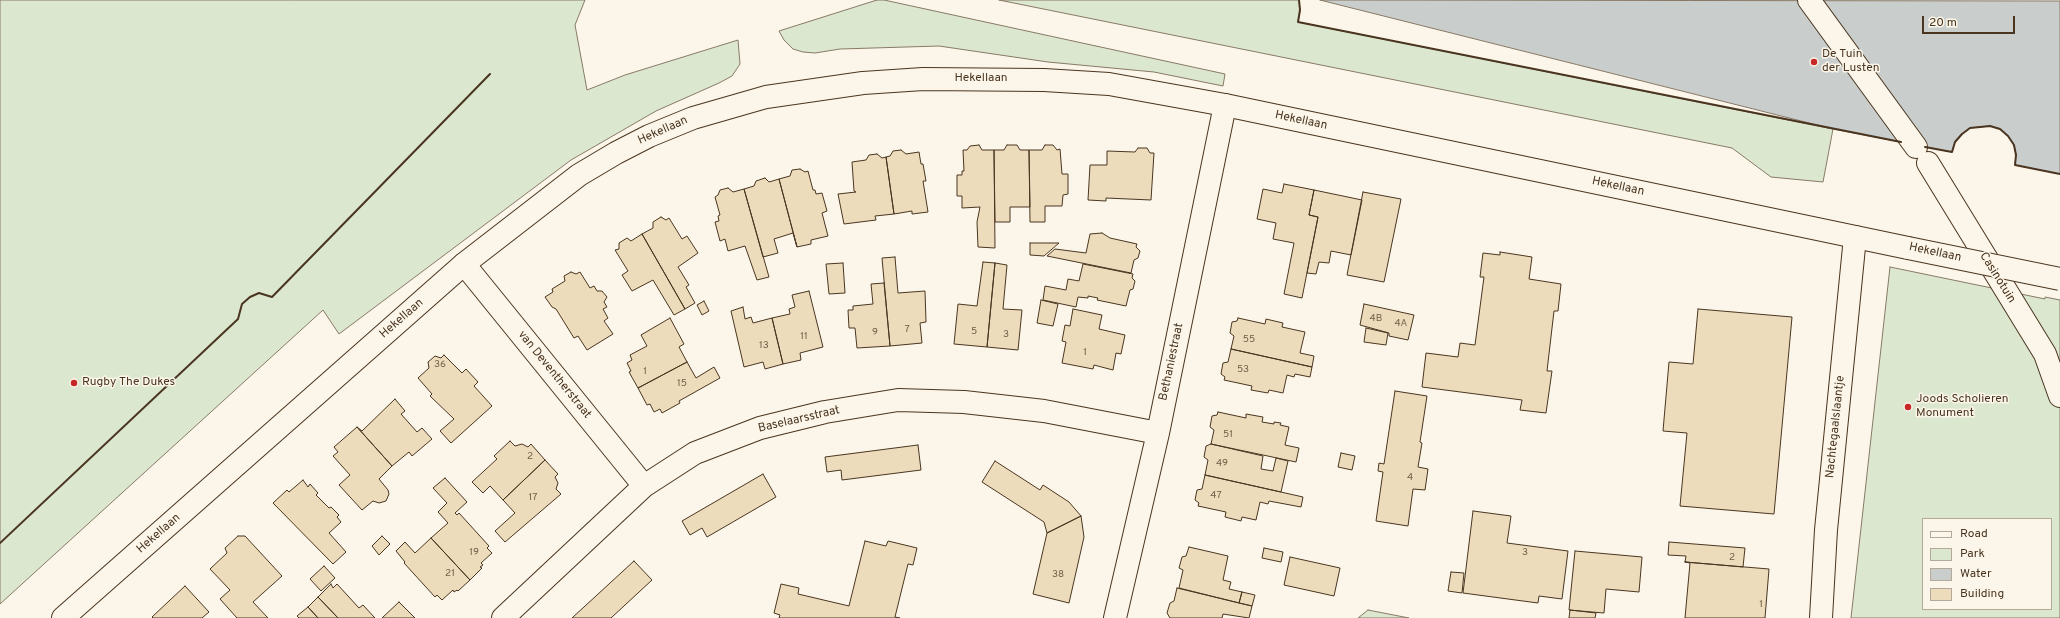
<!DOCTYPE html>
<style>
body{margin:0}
#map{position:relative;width:2060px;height:618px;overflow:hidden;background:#fbf6e9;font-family:Overpass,sans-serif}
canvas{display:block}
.legend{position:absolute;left:1922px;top:518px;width:130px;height:92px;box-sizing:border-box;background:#fbf6e9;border:1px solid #b4a999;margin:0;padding:5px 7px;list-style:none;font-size:12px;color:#4a3520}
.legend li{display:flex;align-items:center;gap:8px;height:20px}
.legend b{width:20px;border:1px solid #b4a999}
.scale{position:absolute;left:1922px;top:16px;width:93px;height:18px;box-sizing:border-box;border:2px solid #4a3520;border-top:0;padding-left:5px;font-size:12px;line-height:14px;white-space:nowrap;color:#4a3520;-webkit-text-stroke:3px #fbf6e9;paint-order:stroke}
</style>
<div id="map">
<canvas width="2060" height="618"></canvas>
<ul class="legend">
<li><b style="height:5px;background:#fbf6e9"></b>Road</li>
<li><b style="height:11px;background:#dce7d0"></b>Park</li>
<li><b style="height:11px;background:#c9cecd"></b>Water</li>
<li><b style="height:11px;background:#ecdcbc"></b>Building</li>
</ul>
<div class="scale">20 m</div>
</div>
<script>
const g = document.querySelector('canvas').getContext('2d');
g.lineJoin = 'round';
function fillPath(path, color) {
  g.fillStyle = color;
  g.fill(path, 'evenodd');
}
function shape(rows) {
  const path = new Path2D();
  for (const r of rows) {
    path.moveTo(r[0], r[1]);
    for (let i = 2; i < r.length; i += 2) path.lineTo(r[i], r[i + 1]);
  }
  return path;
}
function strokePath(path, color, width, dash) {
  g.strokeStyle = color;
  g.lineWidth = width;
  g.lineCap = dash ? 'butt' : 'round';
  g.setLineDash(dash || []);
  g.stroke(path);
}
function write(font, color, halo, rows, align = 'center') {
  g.font = font + ' Overpass,sans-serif';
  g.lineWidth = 3;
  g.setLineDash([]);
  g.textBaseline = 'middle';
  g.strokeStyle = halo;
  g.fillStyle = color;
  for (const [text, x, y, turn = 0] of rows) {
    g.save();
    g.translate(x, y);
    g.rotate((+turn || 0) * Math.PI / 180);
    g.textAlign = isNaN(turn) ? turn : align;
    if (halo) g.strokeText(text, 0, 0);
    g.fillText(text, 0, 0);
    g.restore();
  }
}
const green = shape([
 [0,0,585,0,575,25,587,90,625,75,738,40,740,64,732,76,719,83,656,111,571,160,339,334,323,310,0,604,0,0],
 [877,0,884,0,1225,74,1223,86,1154,72,1048,62,939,46,840,49,815,53,803,52,793,49,784,40,779,31,877,0],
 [999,0,1299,0,1300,10,1298,22,1833,129,1823,182,1771,177,1732,148,999,0],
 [1890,267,2045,299,2045,297,2060,300,2060,618,1851,618,1890,267],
 [1923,519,2051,519,2051,609,1923,609,1923,519],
 [1368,610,1409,618,1358,618,1368,610]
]);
const water = shape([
 [1320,0,2060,1,2060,174,2015,165,2016,155,2014,145,2008,136,2000,129,1990,126,1970,128,1962,134,1955,142,1952,152,1833,129,1320,0]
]);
const building = shape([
 [979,145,982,150,994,150,995,248,978,247,977,222,980,207,962,208,962,196,957,196,957,175,962,175,962,171,964,171,963,150,967,150,970,146,979,145],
 [1007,145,1017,145,1020,150,1029,150,1030,207,1010,207,1010,222,995,222,994,150,1004,150,1007,145],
 [1045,145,1053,145,1057,150,1060,149,1062,174,1068,174,1068,194,1063,195,1062,206,1045,206,1045,222,1030,222,1029,150,1042,150,1045,145],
 [1138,148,1147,148,1150,153,1154,153,1151,200,1106,198,1106,201,1088,200,1090,165,1107,165,1107,151,1135,152,1138,148],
 [901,150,906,154,919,152,921,164,923,164,926,181,923,181,928,212,912,214,912,211,894,214,886,157,890,156,893,151,901,150],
 [877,154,882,158,886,157,894,214,875,216,876,220,844,224,838,194,856,192,854,191,852,162,866,160,869,155,877,154],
 [800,169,805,172,808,171,813,190,815,190,816,194,822,193,827,211,822,213,828,236,811,240,811,244,797,247,779,179,790,176,792,170,800,169],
 [765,178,769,182,779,179,797,247,793,233,774,239,778,253,763,257,744,189,754,186,756,181,765,178],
 [1284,184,1314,190,1309,215,1318,217,1302,298,1284,294,1294,243,1273,239,1276,223,1257,219,1263,189,1282,193,1284,184],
 [728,188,733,192,744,189,769,277,757,280,745,246,728,251,725,239,720,241,715,222,719,221,718,216,720,215,715,197,718,195,720,190,728,188],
 [1314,190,1362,200,1351,255,1331,251,1329,263,1319,262,1316,274,1307,273,1318,217,1309,215,1314,190],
 [1363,192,1401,199,1384,282,1347,275,1363,192],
 [661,217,666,220,669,218,682,239,687,236,698,253,678,267,689,285,686,287,695,303,685,309,642,234,653,228,653,222,661,217],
 [1102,233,1110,238,1137,244,1136,247,1140,251,1138,258,1134,260,1131,273,1047,256,1055,249,1086,253,1090,234,1102,233],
 [642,234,685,309,674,315,653,280,632,291,622,275,628,271,615,250,619,249,619,243,627,238,631,241,642,234],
 [1030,243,1059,243,1044,256,1030,255,1030,243],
 [1500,252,1532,257,1529,279,1561,284,1558,311,1554,311,1547,371,1552,371,1546,413,1520,410,1522,400,1422,387,1426,353,1458,357,1460,343,1475,345,1484,277,1480,277,1483,253,1500,255,1500,252],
 [895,257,898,293,925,291,926,322,920,323,922,343,890,346,882,258,895,257],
 [983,262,995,263,987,347,954,344,958,304,977,306,983,262],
 [843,263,845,293,829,294,826,264,843,263],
 [995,263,1007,265,1003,309,1022,310,1018,350,987,347,995,263],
 [1083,264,1133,274,1132,278,1135,281,1133,289,1130,290,1126,306,1097,300,1098,298,1088,296,1088,298,1078,297,1076,307,1043,300,1045,286,1066,290,1068,279,1079,281,1083,264],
 [571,272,576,274,580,272,590,288,594,286,597,291,602,291,607,297,604,302,607,307,603,309,608,318,604,321,613,334,587,350,578,336,574,338,556,309,552,307,545,297,553,292,552,289,565,281,564,276,571,272],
 [884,283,890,346,857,348,855,328,849,328,848,310,853,310,853,306,873,304,871,284,884,283],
 [809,291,823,347,800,353,801,360,783,364,772,318,790,314,789,309,795,307,792,295,809,291],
 [1041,300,1058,304,1053,326,1037,323,1041,300],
 [704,301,709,311,702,315,697,305,704,301],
 [1364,304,1414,315,1408,340,1389,336,1389,333,1360,325,1364,304],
 [743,307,745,319,751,317,753,323,772,318,783,364,765,369,763,362,744,367,731,311,743,307],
 [1073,309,1102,315,1099,329,1125,335,1121,354,1116,353,1113,370,1094,365,1093,369,1062,363,1066,342,1062,341,1065,325,1070,326,1073,309],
 [1698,309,1792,317,1774,514,1680,506,1687,433,1663,431,1669,362,1693,364,1698,309],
 [670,318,684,344,679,347,687,362,638,388,629,372,631,371,627,363,632,360,630,355,647,346,641,335,670,318],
 [1238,318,1265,324,1266,319,1283,323,1282,327,1305,332,1300,353,1314,356,1312,367,1231,349,1234,336,1230,333,1232,322,1237,321,1238,318],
 [1366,328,1388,333,1386,345,1364,342,1366,328],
 [1231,349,1312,367,1310,377,1295,374,1294,377,1287,375,1283,393,1269,390,1268,393,1251,390,1252,386,1224,380,1225,377,1221,374,1223,363,1228,362,1231,349],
 [444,355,462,373,466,369,478,382,474,386,492,406,451,443,440,431,454,419,430,396,432,394,418,378,429,368,428,362,435,356,441,358,444,355],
 [687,362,696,378,714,367,720,378,679,401,680,403,662,413,660,409,654,412,650,404,647,405,638,388,687,362],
 [1395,391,1427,396,1420,442,1422,443,1418,467,1428,469,1425,490,1413,489,1408,526,1376,521,1383,472,1378,471,1379,463,1384,464,1395,391],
 [395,399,405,411,401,414,417,432,422,428,432,439,412,456,409,452,392,466,357,427,362,431,395,399],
 [1218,412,1246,418,1246,414,1263,417,1262,422,1274,424,1274,422,1281,423,1280,425,1289,427,1285,445,1299,448,1296,462,1211,444,1214,430,1210,427,1212,416,1217,415,1218,412],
 [357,427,392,466,379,479,388,490,389,494,386,501,379,503,373,501,362,510,339,485,350,475,333,456,338,452,334,447,357,427],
 [510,441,515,446,522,444,528,447,531,444,545,460,503,500,490,486,483,493,472,482,497,459,494,456,510,441],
 [1211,444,1263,456,1261,469,1273,471,1276,458,1288,461,1281,492,1205,475,1208,460,1204,457,1206,446,1211,444],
 [918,445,921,470,842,480,841,470,827,472,825,457,918,445],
 [1341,453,1355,456,1352,470,1338,467,1341,453],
 [545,460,558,474,555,477,558,483,556,489,561,494,505,542,495,531,515,513,503,500,545,460],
 [995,461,1040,490,1043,485,1069,502,1081,516,1047,533,1044,522,982,482,995,461],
 [763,474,776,497,707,537,702,528,690,535,682,521,763,474],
 [1205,475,1303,497,1301,507,1269,501,1268,504,1260,502,1256,520,1242,517,1241,521,1225,517,1226,512,1198,506,1199,503,1195,500,1197,490,1202,489,1205,475],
 [445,478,467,502,455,513,457,515,459,513,489,546,487,548,492,553,481,563,483,565,480,567,482,568,470,580,431,538,448,523,438,512,447,503,433,488,445,478],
 [303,480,308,487,310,484,318,493,316,495,329,508,331,507,339,515,337,517,341,522,329,533,346,552,333,564,273,503,287,490,289,492,303,480],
 [1473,511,1511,516,1507,543,1568,551,1562,599,1539,596,1538,603,1463,593,1473,511],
 [1081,516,1084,537,1069,603,1033,594,1047,533,1081,516],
 [238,536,245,536,282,576,253,602,268,618,237,618,220,599,230,590,210,569,227,553,225,548,238,536],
 [382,536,390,544,379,555,372,546,382,536],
 [431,538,470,580,458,591,457,590,454,592,453,590,442,600,437,595,435,597,404,563,405,562,396,551,405,542,415,553,431,538],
 [865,541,886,546,888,541,917,548,913,565,908,564,895,617,900,618,779,618,780,615,774,613,781,584,799,588,798,594,849,606,865,541],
 [1669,542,1745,548,1743,567,1685,562,1686,556,1668,555,1669,542],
 [1189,547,1228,556,1223,580,1231,582,1229,589,1242,592,1239,603,1179,588,1183,570,1179,568,1182,557,1186,556,1189,547],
 [1264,548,1283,552,1281,562,1262,558,1264,548],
 [1575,551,1642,557,1639,592,1606,589,1604,613,1569,610,1575,551],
 [1290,557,1340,568,1334,596,1284,585,1290,557],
 [634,561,652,580,611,618,572,618,634,561],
 [1685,562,1769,569,1765,618,1685,618,1690,563,1685,562],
 [324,566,335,578,321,591,310,579,324,566],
 [1451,572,1464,573,1462,593,1448,591,1451,572],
 [331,584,333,588,337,584,359,608,363,605,375,618,338,618,318,597,331,584],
 [185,586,209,612,202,618,153,618,152,617,185,586],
 [1177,588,1252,606,1249,618,1223,614,1222,618,1170,618,1167,613,1170,603,1174,601,1177,588],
 [1242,592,1255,595,1252,606,1239,603,1242,592],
 [318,597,338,618,318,618,308,607,318,597],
 [399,602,415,618,382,618,399,602],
 [308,607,318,618,299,618,297,616,308,607],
 [1570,610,1596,613,1595,618,1569,618,1570,610]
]);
const minor = shape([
 [1809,0,1916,147],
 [1928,163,2045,354,2060,396],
 [464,264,644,486],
 [503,618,644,486,695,453,760,428,825,412,898,400,964,402,1044,411,1158,433],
 [1115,618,1158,433,1225,105],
 [1821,618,1826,530,1855,237]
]);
const major = shape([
 [63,618,464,264,579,175,616,153,649,136,693,118,766,97,863,83,923,79,1044,80,1109,84,1225,105,1908,248]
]);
const majorBridge = shape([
 [1908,248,2060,279]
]);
const wall = shape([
 [1299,0,1300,10,1298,22,1901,142],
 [1925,147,1952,152,1955,142,1962,134,1970,128,1990,126,2000,129,2008,136,2014,145,2016,155,2015,165,2060,174],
 [0,543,238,319,242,304,250,297,259,293,272,297,490,74]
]);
const markers = [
 [1814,62,4,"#c62828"],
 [74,383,4,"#c62828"],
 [1908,407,4,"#c62828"]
];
const numberNames = [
 ["4B",1376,319],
 ["4A",1401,324],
 ["7",907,330],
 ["5",974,332],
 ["9",875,333],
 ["3",1006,335],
 ["11",804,337],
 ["55",1249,340],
 ["13",764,346],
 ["1",1085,353],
 ["36",440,365],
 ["53",1243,370],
 ["1",645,372],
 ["15",682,384],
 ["51",1228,435],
 ["2",530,457],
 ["49",1222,464],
 ["4",1410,478],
 ["47",1216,496],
 ["17",533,498],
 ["19",474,553],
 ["3",1525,553],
 ["2",1732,558],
 ["21",450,574],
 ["38",1058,575],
 ["1",1761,605]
];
const poiNames = [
 ["De Tuin",1822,55],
 ["der Lusten",1822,69],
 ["Rugby The Dukes",82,383],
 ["Joods Scholieren",1916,400],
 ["Monument",1916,414]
];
const streetNames = [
 ["Hekellaan",981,79],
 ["Hekellaan",1301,121,12],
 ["Hekellaan",663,131,-24],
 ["Hekellaan",1618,187,12],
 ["Hekellaan",1935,253,12],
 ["Casinotuin",1997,278,58],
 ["Hekellaan",402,319,-41],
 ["Bethaniestraat",1172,362,-78],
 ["van Deventherstraat",554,375,51],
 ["Baselaarsstraat",799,420,-13],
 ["Nachtegaalslaantje",1836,427,-84],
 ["Hekellaan",159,534,-41]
];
fillPath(green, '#dce7d0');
strokePath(green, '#887966', 1);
fillPath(water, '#c9cecd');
strokePath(water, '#887966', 1);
fillPath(building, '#ecdcbc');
strokePath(building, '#4a3520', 1);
strokePath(minor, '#4a3520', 24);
strokePath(major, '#4a3520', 24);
strokePath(minor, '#fbf6e9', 22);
strokePath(major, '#fbf6e9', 22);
strokePath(majorBridge, '#4a3520', 24, []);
strokePath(majorBridge, '#fbf6e9', 22);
strokePath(wall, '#4a3520', 2);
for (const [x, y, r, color] of markers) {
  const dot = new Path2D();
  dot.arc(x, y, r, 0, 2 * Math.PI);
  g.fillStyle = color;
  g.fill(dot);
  strokePath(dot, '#fbf6e9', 1.5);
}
write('10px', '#725f47', null, numberNames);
write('12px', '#4a3520', '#fbf6e9', poiNames, 'left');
write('12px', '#4a3520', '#fbf6e9', streetNames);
</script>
